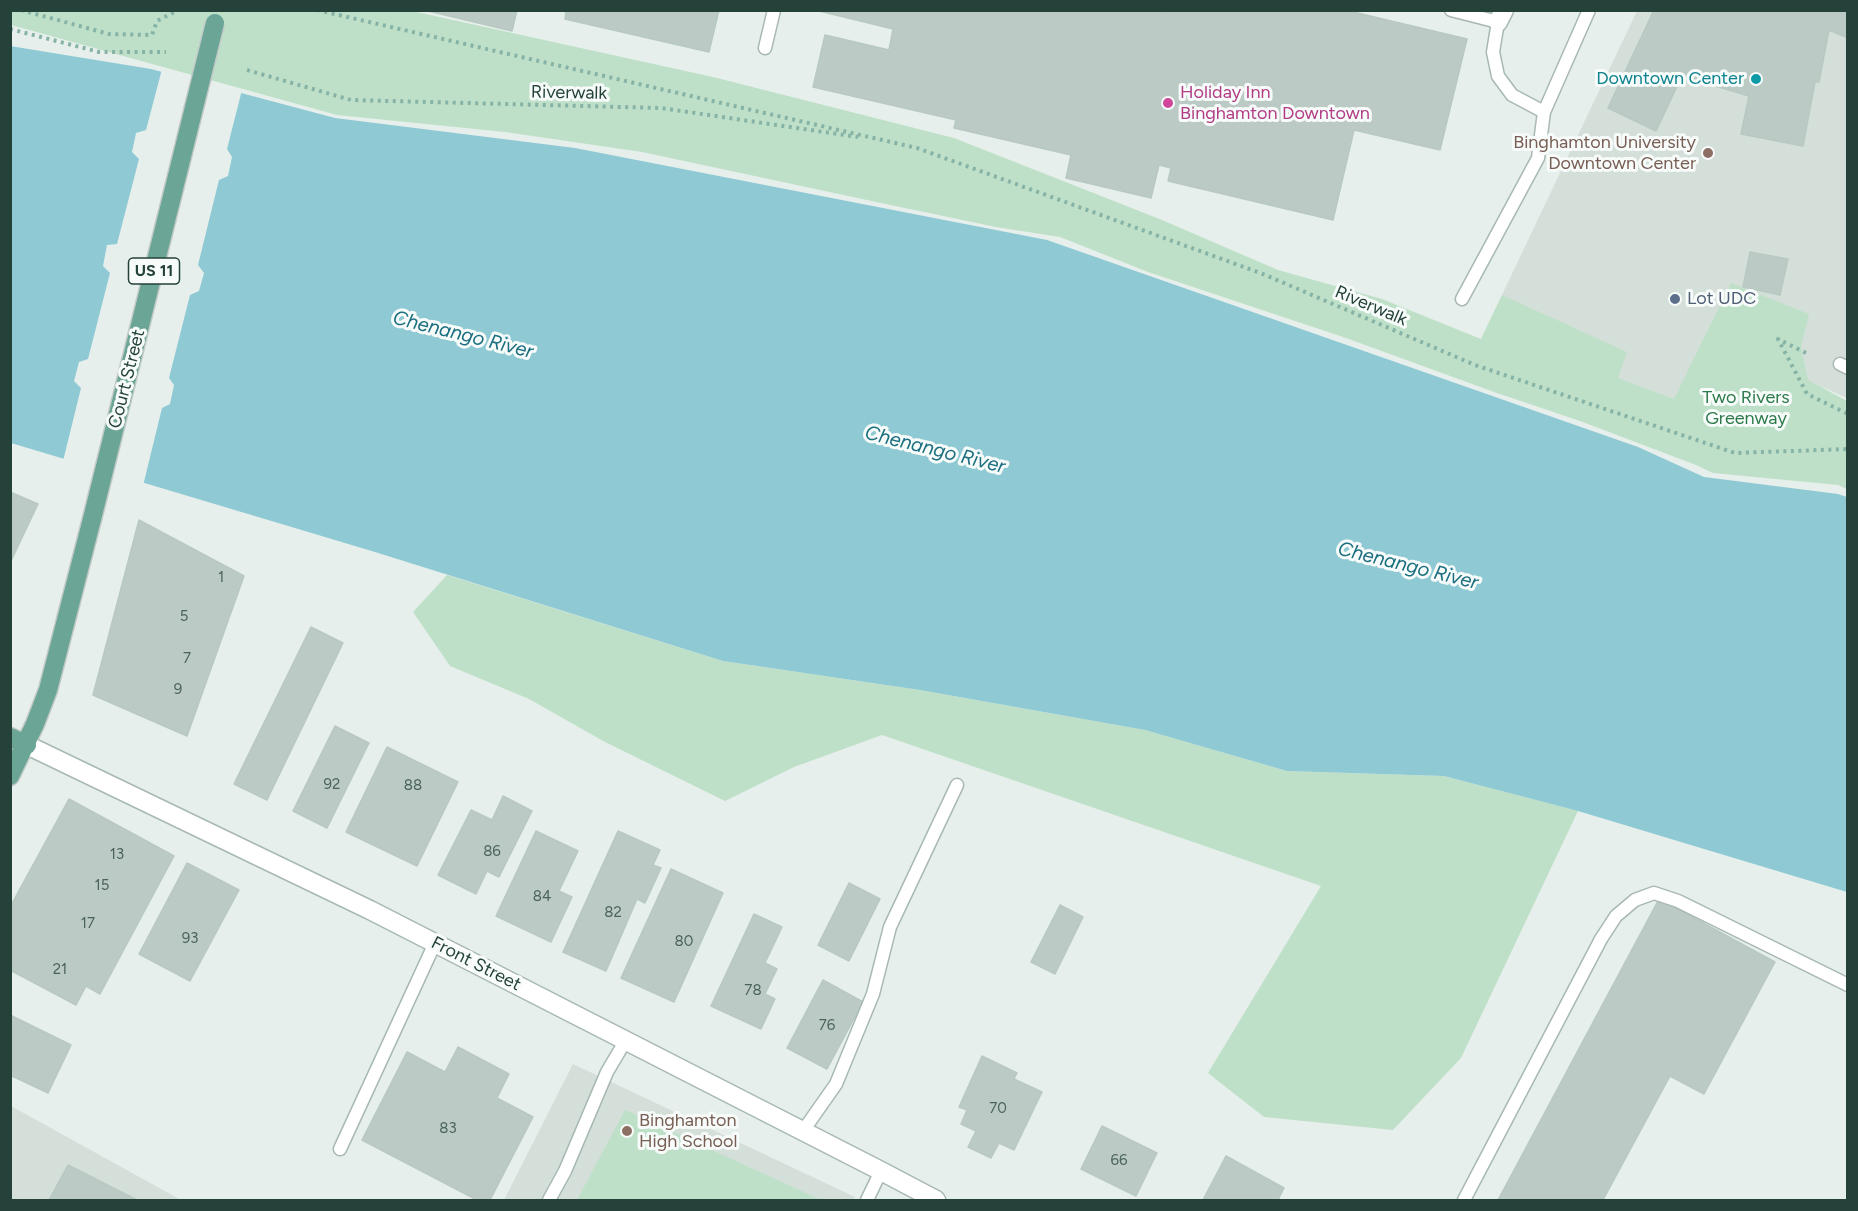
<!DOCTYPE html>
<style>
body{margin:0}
#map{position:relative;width:1858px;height:1211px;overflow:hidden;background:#e6efeb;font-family:Figtree,sans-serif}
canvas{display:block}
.frame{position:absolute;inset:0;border:12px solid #24423a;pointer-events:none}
</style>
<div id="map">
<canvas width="1858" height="1211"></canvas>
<div class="frame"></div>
</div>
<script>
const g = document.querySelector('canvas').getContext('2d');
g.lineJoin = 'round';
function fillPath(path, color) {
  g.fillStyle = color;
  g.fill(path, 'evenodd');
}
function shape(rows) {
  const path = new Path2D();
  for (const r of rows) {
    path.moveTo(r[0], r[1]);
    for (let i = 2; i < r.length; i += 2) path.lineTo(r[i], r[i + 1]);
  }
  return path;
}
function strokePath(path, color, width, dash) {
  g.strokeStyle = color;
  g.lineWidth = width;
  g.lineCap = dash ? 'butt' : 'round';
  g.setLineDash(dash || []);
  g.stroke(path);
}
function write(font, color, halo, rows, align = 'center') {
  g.font = font + ' Figtree,sans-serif';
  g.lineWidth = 6;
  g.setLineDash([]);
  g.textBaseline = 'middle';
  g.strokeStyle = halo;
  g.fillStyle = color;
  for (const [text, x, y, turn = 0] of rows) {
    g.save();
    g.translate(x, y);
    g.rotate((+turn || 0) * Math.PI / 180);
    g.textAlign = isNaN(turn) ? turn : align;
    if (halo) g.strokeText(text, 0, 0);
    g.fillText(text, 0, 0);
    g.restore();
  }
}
const built = shape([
 [1637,11,1847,11,1847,398,1755,358,1716,440,1481,339],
 [573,1064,855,1197,853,1200,504,1200],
 [11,1106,181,1200,11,1200]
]);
const green = shape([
 [10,11,412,11,713,77,954,138,1162,220,1278,270,1382,299,1481,339,1502,295,1627,352,1618,378,1674,399,1731,283,1809,314,1801,347,1808,380,1847,401,1847,489,1838,485,1713,473,1696,465,1580,421,1494,392,1346,338,1148,272,1060,237,996,227,881,203,642,152,505,132,337,115,11,25],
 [447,575,723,661,920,690,1145,730,1287,771,1444,776,1578,811,1461,1058,1393,1130,1264,1117,1208,1073,1321,886,882,735,794,767,725,801,605,742,529,699,450,666,413,612],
 [625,1110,821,1200,577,1200]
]);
const water = shape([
 [10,46,151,69,335,118,575,148,1047,240,1638,447,1704,477,1838,494,1847,497,1847,892,1578,811,1444,776,1287,771,1145,730,920,690,723,661,375,552,11,443]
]);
const pier = shape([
 [162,69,242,90,227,149,232,157,228,176,219,180,198,265,204,273,199,291,190,295,169,378,174,385,170,404,162,408,143,486,63,461,81,388,74,381,79,362,88,359,110,273,103,266,107,245,117,244,139,159,132,152,136,133,146,130]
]);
const building = shape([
 [424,10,517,10,512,31,424,10],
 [560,10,719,10,709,52,565,19,566,12,560,10],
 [815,10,1158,10,1167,13,1168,10,1345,10,1467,39,1440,150,1354,130,1333,220,1168,181,1171,168,1159,165,1151,198,1066,178,1071,155,954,128,956,120,813,87,825,35,889,50,893,29,815,10],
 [1654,10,1848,10,1848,38,1829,30,1819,82,1815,82,1803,146,1741,134,1749,96,1682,76,1656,131,1608,108,1654,10],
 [1750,252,1788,259,1780,295,1743,287,1750,252],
 [10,492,38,504,10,563,10,492],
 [139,520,244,576,187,736,93,695,139,520],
 [311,627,343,643,267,800,234,784,311,627],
 [335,726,369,743,327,828,293,811,335,726],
 [387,747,458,782,417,866,346,832,387,747],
 [503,796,532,811,499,877,487,871,476,894,438,875,471,810,492,820,503,796],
 [69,799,174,856,100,994,86,986,76,1005,10,970,10,907,69,799],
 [536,831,578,851,559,891,572,897,551,942,496,916,536,831],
 [618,831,660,850,653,865,661,868,645,903,637,899,606,971,563,952,618,831],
 [187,863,239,890,190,981,139,954,187,863],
 [671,869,723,893,674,1002,621,978,671,869],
 [849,883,880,899,849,961,818,945,849,883],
 [1659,899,1775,962,1704,1094,1670,1076,1603,1200,1498,1200,1659,899],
 [1060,905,1083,917,1055,974,1031,962,1060,905],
 [754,914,782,927,765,963,777,969,765,994,775,999,761,1029,711,1006,754,914],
 [823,980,863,1002,827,1069,787,1048,823,980],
 [10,1015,71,1045,48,1093,10,1075,10,1015],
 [458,1047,509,1074,497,1098,533,1117,490,1200,477,1200,362,1140,407,1052,445,1072,458,1047],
 [982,1056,1017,1073,1014,1079,1042,1092,1014,1150,999,1143,991,1158,968,1147,976,1131,961,1124,967,1110,959,1107,982,1056],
 [1102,1126,1157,1153,1136,1196,1081,1169,1102,1126],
 [1226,1156,1284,1188,1278,1200,1203,1200,1226,1156],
 [68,1165,137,1200,49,1200,68,1165]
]);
const path = shape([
 [21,10,109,34,152,35,157,21,178,10],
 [317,10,917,148,1263,274,1475,365,1735,453,1848,449],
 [10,29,99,52,166,52],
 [247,70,351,100,661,108,858,137],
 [1806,353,1778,339,1807,394,1848,414]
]);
const lane = shape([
 [1451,10,1498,22,1493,52,1498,76,1512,95,1544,112],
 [765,48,774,10],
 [1462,299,1538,158,1544,112,1589,10],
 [1840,364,1848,368],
 [803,1131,836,1084,873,994,890,927,957,785],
 [340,1149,435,943],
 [549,1200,565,1171,607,1072,626,1040],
 [867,1200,881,1171],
 [1464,1200,1601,939,1616,916,1635,900,1654,893,1678,901,1848,985]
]);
const street = shape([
 [1498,22,1504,10],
 [27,745,370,910,881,1171,936,1200]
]);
const primary = shape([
 [10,737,27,745],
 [10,776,35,724,48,690,92,519]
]);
const primaryBridge = shape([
 [92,519,215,23]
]);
const markers = [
 [1756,79,6,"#0f9aa8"],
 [1168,103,6,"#d1479c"],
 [1708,153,6,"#8d6e63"],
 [1675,299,6,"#5c6f8a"],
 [627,1131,6,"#8d6e63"]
];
const numberNames = [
 ["1",221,578],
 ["5",184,617],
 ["7",187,659],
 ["9",178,690],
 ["92",332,785],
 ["88",413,786],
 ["86",492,852],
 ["13",117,855],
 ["15",102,886],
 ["84",542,897],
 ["82",613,913],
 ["17",88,924],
 ["93",190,939],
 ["80",684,942],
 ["21",60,970],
 ["78",753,991],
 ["76",827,1026],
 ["70",998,1109],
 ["83",448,1129],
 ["66",1119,1161]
];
const shields = [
 [154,271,51]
];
const shieldNames = [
 ["US 11",154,271]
];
const cultureNames = [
 ["Downtown Center",1744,79]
];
const streetNames = [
 ["Riverwalk",569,93,1],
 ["Riverwalk",1371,306,23],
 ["Court Street",127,379,-76],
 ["Front Street",476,964,27]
];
const hotelNames = [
 ["Holiday Inn",1180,93],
 ["Binghamton Downtown",1180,114]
];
const educationNames = [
 ["Binghamton University",1696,143],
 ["Downtown Center",1696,164],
 ["Binghamton",639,1121,"left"],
 ["High School",639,1142,"left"]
];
const serviceNames = [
 ["Lot UDC",1687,299]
];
const parkNames = [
 ["Two Rivers",1746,398],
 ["Greenway",1746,419]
];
const waterNames = [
 ["Chenango River",463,335,14],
 ["Chenango River",935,450,14],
 ["Chenango River",1408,566,14]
];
fillPath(built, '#d4dfda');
fillPath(green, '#bfe0c8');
fillPath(water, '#8ec9d4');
fillPath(pier, '#e6efeb');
fillPath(building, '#bbcac4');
strokePath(building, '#b8c9c2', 1.5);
strokePath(lane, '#a8b8b2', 15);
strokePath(street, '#a8b8b2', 21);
strokePath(primary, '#c2cac8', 21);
strokePath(path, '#86b3a5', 4, [3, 4.5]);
strokePath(lane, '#fff', 12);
strokePath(street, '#fff', 18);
strokePath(primary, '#6aa596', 18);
strokePath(primaryBridge, '#c2cac8', 21, []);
strokePath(primaryBridge, '#6aa596', 18);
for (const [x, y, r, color] of markers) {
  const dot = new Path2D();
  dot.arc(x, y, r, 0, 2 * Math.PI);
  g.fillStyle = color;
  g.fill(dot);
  strokePath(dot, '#f7fbf9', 2);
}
write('15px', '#4a645c', null, numberNames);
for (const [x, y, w] of shields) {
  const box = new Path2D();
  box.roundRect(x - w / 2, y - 13, w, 26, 4.5);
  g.fillStyle = '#f7fbf9';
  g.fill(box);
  strokePath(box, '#24423a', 1.5);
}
write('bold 16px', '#24423a', null, shieldNames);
write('18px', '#0d838f', '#f7fbf9', cultureNames, 'right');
write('18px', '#24423a', '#f7fbf9', streetNames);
write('18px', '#b23c85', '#f7fbf9', hotelNames, 'left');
write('18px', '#785e54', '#f7fbf9', educationNames, 'right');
write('18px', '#4e5e75', '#f7fbf9', serviceNames, 'left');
write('18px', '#2d7a4b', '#f7fbf9', parkNames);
write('italic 20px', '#1c6f80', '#f7fbf9', waterNames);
</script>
